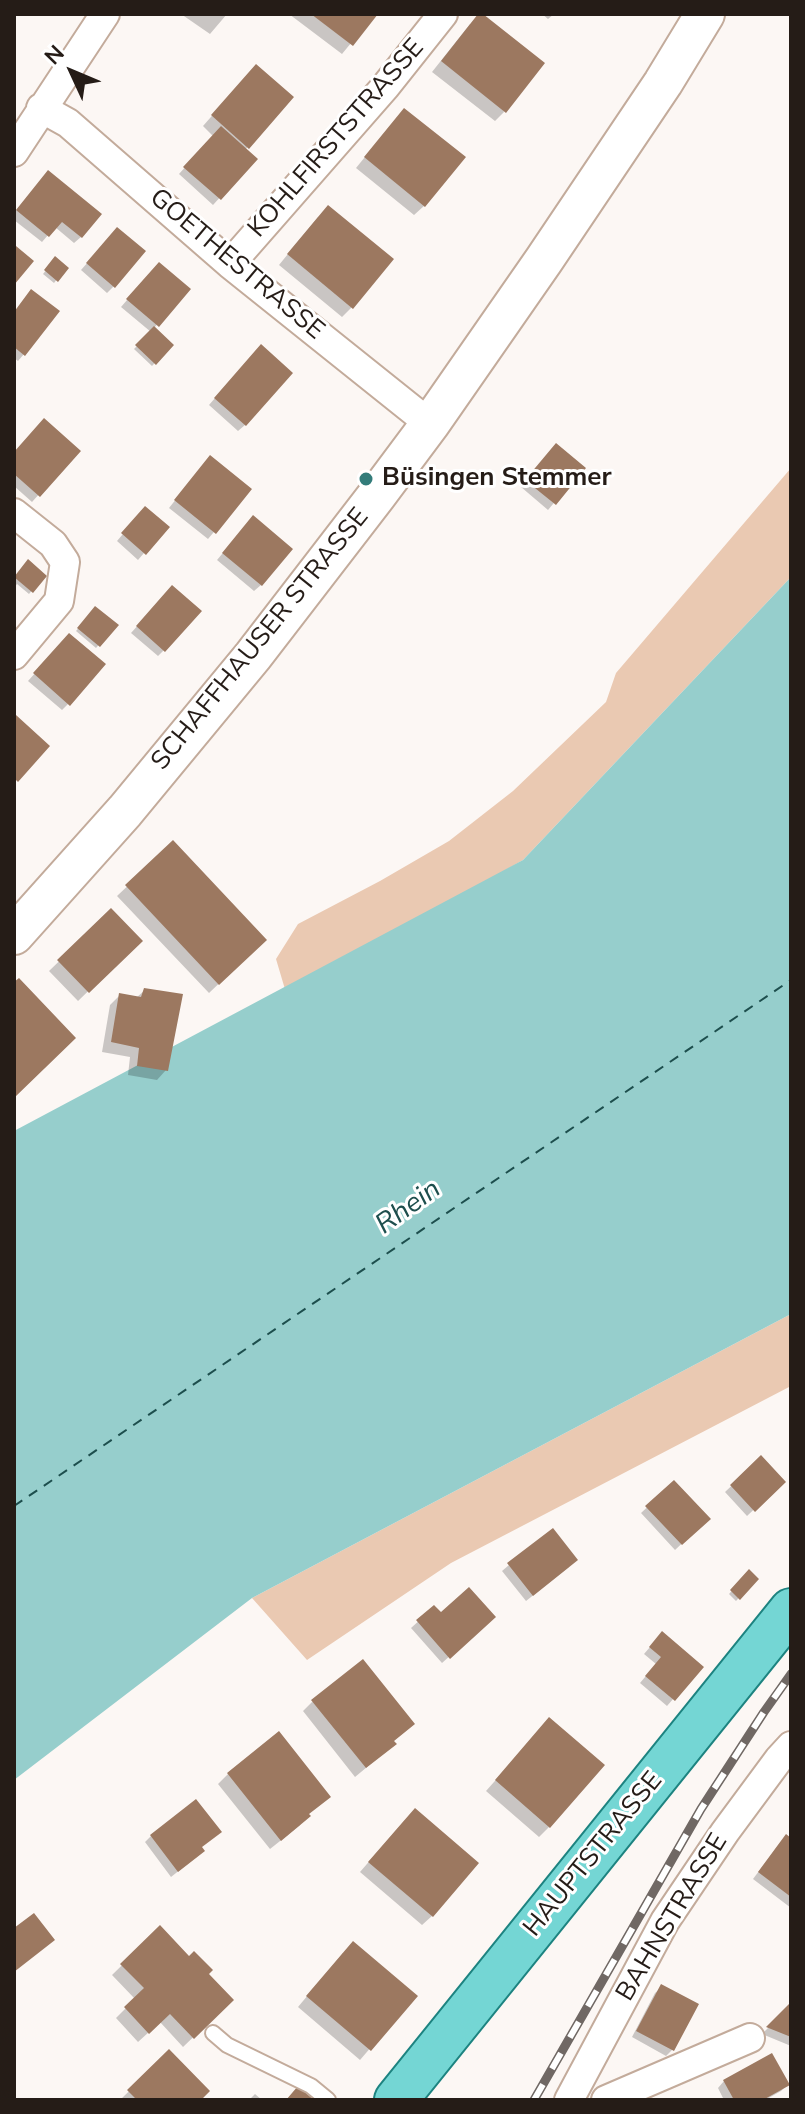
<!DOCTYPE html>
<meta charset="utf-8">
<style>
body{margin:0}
#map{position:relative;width:805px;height:2114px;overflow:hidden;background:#fcf7f4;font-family:"Nunito Sans",sans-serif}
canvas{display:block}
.frame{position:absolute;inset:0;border:16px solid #251c17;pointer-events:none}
.north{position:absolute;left:32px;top:32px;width:80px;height:80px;-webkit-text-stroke:6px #fff;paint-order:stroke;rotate:314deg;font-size:22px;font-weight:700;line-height:32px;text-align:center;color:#251c17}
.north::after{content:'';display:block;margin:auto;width:28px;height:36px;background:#251c17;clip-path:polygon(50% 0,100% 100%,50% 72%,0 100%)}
</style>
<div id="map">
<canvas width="805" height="2114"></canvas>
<div class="frame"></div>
<div class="north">N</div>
</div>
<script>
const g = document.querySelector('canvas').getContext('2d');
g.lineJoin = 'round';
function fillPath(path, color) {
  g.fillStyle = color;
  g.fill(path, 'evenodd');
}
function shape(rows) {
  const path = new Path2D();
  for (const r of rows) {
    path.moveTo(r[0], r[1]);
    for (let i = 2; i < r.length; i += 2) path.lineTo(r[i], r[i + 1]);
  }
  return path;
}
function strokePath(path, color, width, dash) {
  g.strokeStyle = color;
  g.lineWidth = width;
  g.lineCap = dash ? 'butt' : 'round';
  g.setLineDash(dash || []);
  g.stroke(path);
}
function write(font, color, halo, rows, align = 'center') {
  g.font = font + ' "Nunito Sans",sans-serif';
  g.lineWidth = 6;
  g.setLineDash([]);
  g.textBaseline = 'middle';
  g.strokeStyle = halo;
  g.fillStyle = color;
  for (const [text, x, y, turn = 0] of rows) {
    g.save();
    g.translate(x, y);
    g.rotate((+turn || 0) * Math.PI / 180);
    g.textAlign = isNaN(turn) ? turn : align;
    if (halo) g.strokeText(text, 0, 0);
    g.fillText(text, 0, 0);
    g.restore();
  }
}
const green = shape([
 [791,468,791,577,523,860,287,996,276,959,298,924,380,881,449,841,513,791,606,702,616,673],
 [791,1314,791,1386,451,1563,307,1660,252,1598]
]);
const water = shape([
 [791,577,791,1314,252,1598,14,1780,14,1131,523,860]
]);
const shadow = shape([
 [181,14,227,14,210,34],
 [289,14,375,14,342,54],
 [542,14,554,14,548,19],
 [470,24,504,112,495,121,432,72],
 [247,76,292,98,245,150,255,159,213,205,179,174,213,136,203,126],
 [395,120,424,206,414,215,356,168],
 [42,179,81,237,74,243,55,227,42,242,14,220,14,213],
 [318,217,352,307,342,317,279,265],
 [111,236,114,286,107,293,81,270],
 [55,259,66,268,54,283,43,274],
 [152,271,188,289,154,328,172,345,152,366,134,349,151,332,121,307],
 [14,313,24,354,18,361,14,358],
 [254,353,245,425,238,431,209,405],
 [78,451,32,502,14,486,14,454],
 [550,452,583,468,548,510,521,487],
 [204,464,250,489,208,539,169,508],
 [139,515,144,553,138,560,117,541],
 [247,524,261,585,254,591,217,560],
 [28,562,44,576,29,594,17,584,14,588,14,578],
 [166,594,164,650,158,656,131,633],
 [95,609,116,625,96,648,76,631],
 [63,642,68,704,62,710,28,681],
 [173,843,265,940,209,993,117,896],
 [111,911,140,941,78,1001,49,971],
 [145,990,166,1070,157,1080,128,1075,130,1057,102,1052,110,1005,120,995,136,998],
 [761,1458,783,1482,747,1516,725,1492],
 [674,1482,708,1519,675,1550,641,1513],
 [509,1565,569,1567,526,1601,502,1571],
 [749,1572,756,1579,736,1601,729,1594],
 [434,1607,441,1615,487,1623,442,1663,411,1628],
 [656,1640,701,1667,667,1706,640,1683,656,1664,644,1654],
 [312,1702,413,1724,392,1742,384,1753,355,1777,303,1711],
 [540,1730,549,1827,539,1837,486,1791],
 [228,1774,308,1815,299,1826,270,1849,218,1784],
 [405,1820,432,1916,422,1925,360,1872],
 [151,1836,200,1848,196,1857,171,1877,145,1842],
 [791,1841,791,1908,753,1879,780,1843],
 [160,1928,232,2000,183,2047,160,2022,138,2042,116,2018,135,1999,112,1975],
 [343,1953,415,1996,360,2060,298,2007],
 [662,1987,672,2050,666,2056,632,2037,655,1993],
 [791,2005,791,2046,762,2034],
 [169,2052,198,2100,120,2100],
 [724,2081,787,2085,781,2091,765,2100,724,2100,718,2088],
 [255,2094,262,2100,249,2100]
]);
const ferry = shape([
 [14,1506,791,980]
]);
const building = shape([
 [311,14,378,14,353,46],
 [478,14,483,14,545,63,506,113,441,61],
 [256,64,294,97,249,149,211,115],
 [404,108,466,157,425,207,364,157],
 [221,126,258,159,221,200,183,167],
 [48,170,102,214,82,238,62,222,49,237,16,210],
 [328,205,394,259,353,309,287,254],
 [117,227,146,251,115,288,86,263],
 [16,246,34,261,14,285,14,248],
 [55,256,69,268,58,282,44,270],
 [159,262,191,289,159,327,126,299],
 [31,289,60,311,25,356,14,347,14,312],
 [154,326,174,345,156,365,135,345],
 [261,344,293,373,246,426,214,398],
 [44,418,81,451,40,497,14,474,14,452],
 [556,443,586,468,556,505,525,480],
 [210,455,252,489,216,534,174,500],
 [145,506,170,527,146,555,121,533],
 [253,515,293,549,262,586,222,553],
 [28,559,47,576,33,593,14,577],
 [172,585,202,611,165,652,136,626],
 [95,606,119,625,100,647,77,628],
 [69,633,106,664,70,706,33,673],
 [16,715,50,746,18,782,14,778,14,718],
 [173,840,267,940,219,985,125,885],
 [111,908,143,941,89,993,57,960],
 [19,978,76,1038,14,1098,14,982],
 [144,988,183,994,168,1071,137,1066,139,1048,111,1042,119,993,141,997],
 [761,1455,786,1482,755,1512,730,1485],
 [674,1480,711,1519,682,1545,645,1506],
 [553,1528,578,1560,533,1596,507,1563],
 [749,1569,759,1579,740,1600,730,1590],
 [469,1587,496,1617,450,1659,416,1620,434,1605,441,1612],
 [662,1631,704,1667,675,1701,645,1676,661,1657,649,1647],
 [363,1659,415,1724,394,1741,397,1744,366,1768,311,1700],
 [549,1717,605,1765,550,1828,495,1780],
 [279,1731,331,1797,309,1814,311,1816,281,1841,227,1773],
 [196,1799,222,1832,202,1847,205,1851,178,1872,150,1835],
 [415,1808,479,1863,433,1917,368,1862],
 [786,1834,791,1838,791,1897,758,1872],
 [34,1913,55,1940,14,1972,14,1928],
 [160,1925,189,1956,194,1951,213,1970,209,1974,234,2000,194,2039,170,2014,149,2034,124,2007,144,1988,120,1964],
 [353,1941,418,1996,371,2051,306,1996],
 [661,1984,699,2004,674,2051,636,2031],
 [791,2002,791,2037,766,2027],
 [169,2049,210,2091,201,2100,137,2100,127,2090],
 [772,2053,790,2085,763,2100,734,2100,723,2080],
 [298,2086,314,2100,286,2100]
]);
const service = shape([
 [213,2033,227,2045,311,2086,328,2100]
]);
const minor = shape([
 [41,108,68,123,230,264,430,424],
 [14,152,105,14],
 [230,264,385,87,443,14],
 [14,513,53,544,65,562,59,601,14,655],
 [569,2100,665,1921,725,1832,779,1759,791,1746],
 [606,2100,750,2038]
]);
const secondary = shape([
 [14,935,125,811,253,656,377,495,430,424,544,260,663,83,705,14]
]);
const primary = shape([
 [396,2100,791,1610]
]);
const rail = shape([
 [534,2100,701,1809,764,1712,791,1674]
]);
const markers = [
 [366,479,8,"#337c7a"]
];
const streetNames = [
 ["KOHLFIRSTSTRASSE",337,139,-49],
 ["GOETHESTRASSE",236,265,40],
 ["SCHAFFHAUSER STRASSE",261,640,-51],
 ["HAUPTSTRASSE",594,1855,-51],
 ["BAHNSTRASSE",673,1918,-59]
];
const poiNames = [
 ["Büsingen Stemmer",382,479]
];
const waterNames = [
 ["Rhein",409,1208,-36]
];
fillPath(green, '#eac9b2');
fillPath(water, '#96cecc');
fillPath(shadow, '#0003');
strokePath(ferry, '#1d4e4d', 2, [10, 8]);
fillPath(building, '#9c7860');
strokePath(service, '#c3ab9b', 18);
strokePath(minor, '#c3ab9b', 32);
strokePath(secondary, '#c3ab9b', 42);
strokePath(primary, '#1d8380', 46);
strokePath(service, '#fff', 14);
strokePath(minor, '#fff', 28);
strokePath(secondary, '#fff', 38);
strokePath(primary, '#74d6d4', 42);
strokePath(rail, '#706864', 9);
strokePath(rail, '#fff', 6, [18]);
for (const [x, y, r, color] of markers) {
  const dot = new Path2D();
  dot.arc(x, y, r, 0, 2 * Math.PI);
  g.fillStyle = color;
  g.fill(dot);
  strokePath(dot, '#fff', 3);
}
write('26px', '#251c17', '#fff', streetNames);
write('bold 26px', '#251c17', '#fff', poiNames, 'left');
write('italic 28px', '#1d4e4d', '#fff', waterNames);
</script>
